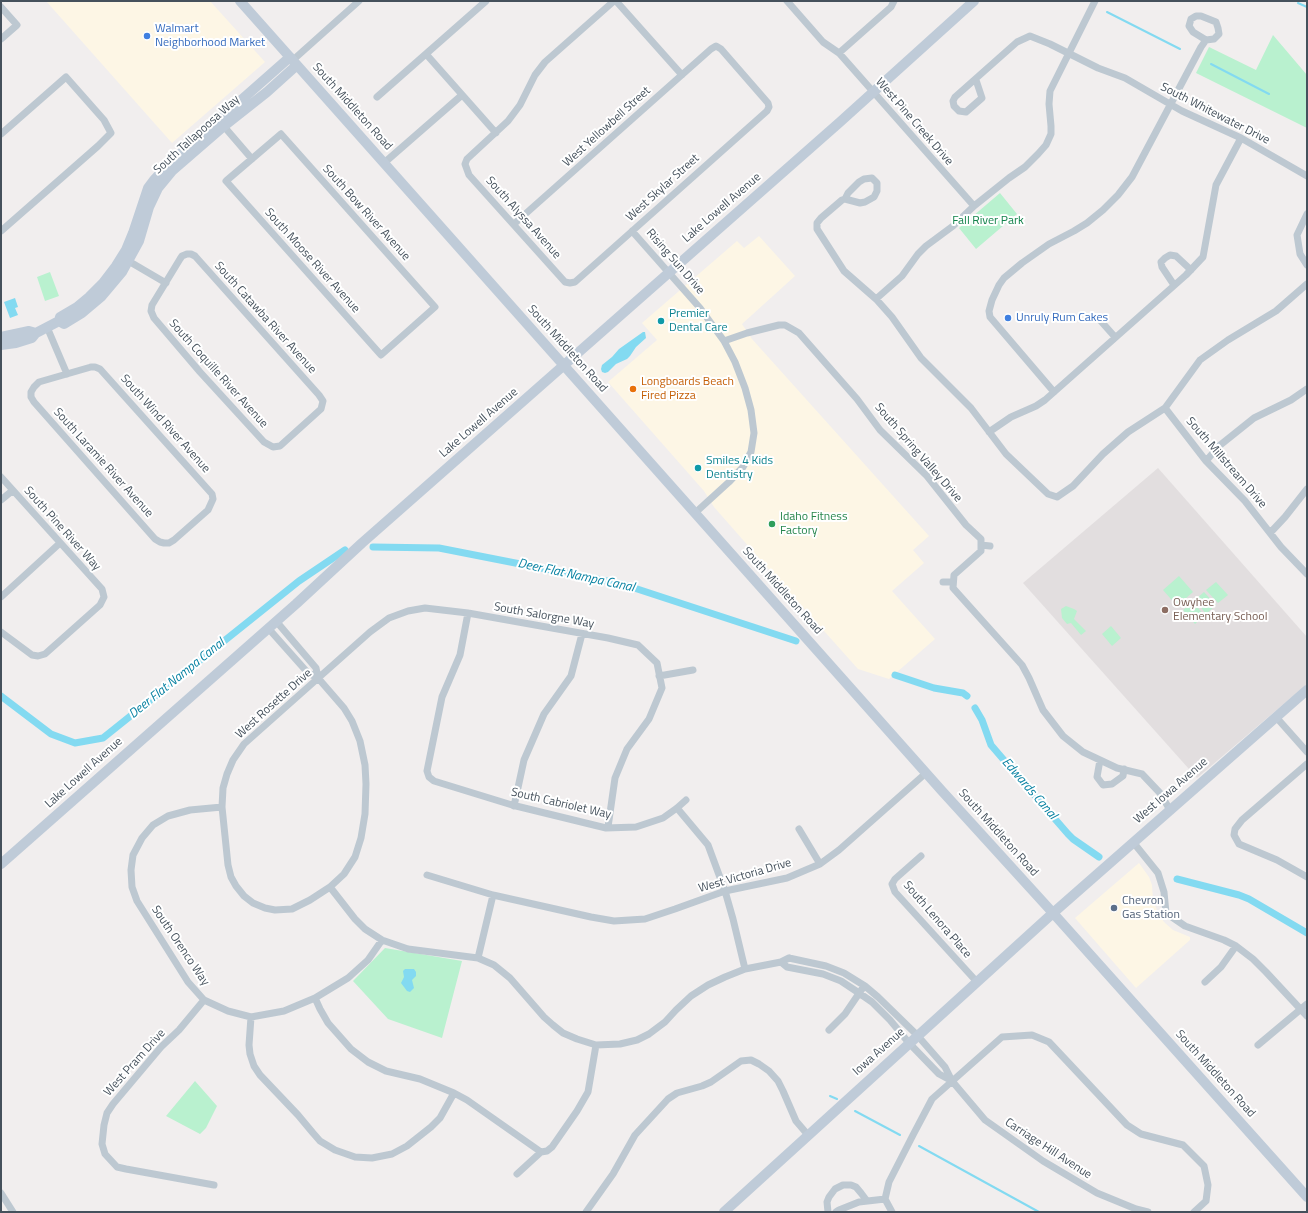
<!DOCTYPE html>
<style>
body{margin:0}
#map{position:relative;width:1308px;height:1213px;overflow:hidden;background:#f1eeee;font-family:"Titillium Web",sans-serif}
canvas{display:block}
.frame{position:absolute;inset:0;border:2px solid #45515c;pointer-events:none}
</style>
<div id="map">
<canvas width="1308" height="1213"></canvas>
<div class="frame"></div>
</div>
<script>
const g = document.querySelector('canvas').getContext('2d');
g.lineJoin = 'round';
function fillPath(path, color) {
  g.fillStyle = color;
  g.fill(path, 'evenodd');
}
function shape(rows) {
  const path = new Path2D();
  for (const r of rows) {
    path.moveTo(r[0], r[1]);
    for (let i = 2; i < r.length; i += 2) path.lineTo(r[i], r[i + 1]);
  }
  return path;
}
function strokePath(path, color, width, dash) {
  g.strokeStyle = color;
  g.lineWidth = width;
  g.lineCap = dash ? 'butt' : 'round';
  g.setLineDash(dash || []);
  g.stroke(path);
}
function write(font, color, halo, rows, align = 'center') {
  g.font = font + ' "Titillium Web",sans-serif';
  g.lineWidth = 4;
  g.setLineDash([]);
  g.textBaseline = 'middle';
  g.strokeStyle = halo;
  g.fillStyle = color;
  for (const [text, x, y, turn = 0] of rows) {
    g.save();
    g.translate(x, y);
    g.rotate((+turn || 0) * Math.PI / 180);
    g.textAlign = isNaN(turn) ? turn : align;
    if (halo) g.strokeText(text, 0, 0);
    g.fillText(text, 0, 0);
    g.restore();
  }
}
const commercial = shape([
 [46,1,210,1,265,62,172,143],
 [759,236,795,276,742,324,752,339,929,536,913,550,924,563,892,591,935,639,889,679,858,669,758,557,714,507,704,491,608,382,657,340,642,323,737,241,744,248],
 [1139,863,1149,877,1152,885,1153,900,1159,915,1164,922,1173,930,1190,937,1190,940,1136,988,1075,918]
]);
const education = shape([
 [1158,468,1307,637,1307,684,1197,778,1023,583]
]);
const green = shape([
 [1273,35,1307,75,1307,128,1196,73,1209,47,1256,70],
 [1000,193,1017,214,976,249,959,228],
 [50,272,59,296,45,301,37,277],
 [1179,576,1193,592,1177,606,1163,590],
 [1216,582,1228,595,1218,603,1206,590],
 [1204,592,1216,605,1206,614,1195,600],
 [1193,602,1204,615,1195,624,1183,610],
 [1066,606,1074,609,1077,611,1074,619,1086,631,1081,635,1071,623,1067,624,1062,618,1061,609],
 [1111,626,1121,638,1112,646,1102,634],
 [385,948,462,961,442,1038,388,1019,353,981],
 [195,1081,217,1106,206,1128,200,1134,166,1116]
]);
const water = shape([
 [15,298,18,307,15,308,18,315,10,318,4,302],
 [643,332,645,332,646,338,636,347,630,356,627,359,616,364,608,372,605,373,602,372,601,369,602,365,612,357,619,349],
 [405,969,414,969,416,972,416,976,412,980,414,988,410,992,407,991,401,983,404,977,403,971]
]);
const stream = shape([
 [1298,3,1307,7],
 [1107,12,1180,49],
 [1211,64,1269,94],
 [830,1096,837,1099],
 [855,1111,900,1135],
 [919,1146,1039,1212]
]);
const canal = shape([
 [373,547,439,548,622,584,796,641],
 [895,675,934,688,963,693,967,696],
 [1,696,51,734,75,743,103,738,299,581,345,550],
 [975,708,982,720,991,745,1003,759,1068,834,1073,839,1099,857],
 [1177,879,1239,895,1249,899,1307,933]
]);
const street = shape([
 [616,1,682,75],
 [787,1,823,42,839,53,974,206],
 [1,7,17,25,1,39],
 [839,53,891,7,894,1],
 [426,54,496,133],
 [293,60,359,1],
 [976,80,982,98,966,112,959,111,954,106,953,101,955,97,1017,42,1030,36,1050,44,1098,68,1125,78,1182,111,1241,138,1307,176],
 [377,97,486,1],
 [221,123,252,159],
 [1,134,66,77,104,120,111,133,98,146,1,231],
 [281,134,435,307,381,355,226,181,281,134],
 [384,163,462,95],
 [845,199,848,193,859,182,864,179,872,178,877,183,877,191,874,197,865,202,860,203,845,199,842,200,821,218,817,223,817,229,844,271,876,299,892,317,921,358,971,408,1006,454,1048,494,1057,497,1073,486,1103,454,1128,432,1165,408,1200,360,1228,340,1276,311,1307,284],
 [1307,214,1297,235,1300,254,1307,265],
 [514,224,711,49,716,46,721,49,768,103,769,107,767,111,575,282,570,283,565,282,469,175,465,164,467,159,508,121,520,105,535,75,545,62,614,1],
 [632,231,700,308,724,341,735,362,745,388,751,410,754,433,751,452,743,467,729,482,695,513],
 [187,254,191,254,195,256,319,395,323,401,321,409,280,446,273,447,264,442,200,372,154,318,151,311,152,305,180,259,182,256,187,254],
 [125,259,166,283],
 [1174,285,1162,267,1161,262,1165,258,1170,255,1176,256,1191,270],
 [876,299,902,276,918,254,926,246,953,226,974,206,1009,178,1025,167,1038,154,1046,145,1051,134,1051,126,1049,104,1050,91,1095,1],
 [1099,319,1115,337],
 [47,327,67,374],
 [724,341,747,333,779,325,785,325,799,333,857,399,880,430,927,476,966,525,981,539,981,551,954,575,953,588,1022,665,1029,678,1043,710,1063,736,1083,752,1117,768,1142,774,1160,793,1170,810],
 [91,367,95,367,100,369,212,494,213,499,208,510,174,540,169,543,164,543,160,542,155,539,34,402,31,397,31,392,34,387,39,382,91,367],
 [1054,392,990,317,989,311,992,300,999,285,1004,278,1022,263,1049,244,1074,231,1087,223,1103,210,1118,195,1132,177,1201,47,1206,40,1214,39,1219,34,1218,28,1216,22,1201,16,1196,16,1191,19,1189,26,1193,32,1206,40],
 [1165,408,1206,461,1245,501,1281,547,1307,574],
 [989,432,1011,417,1036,406,1045,400,1186,275,1203,257,1216,185,1241,138],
 [1206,461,1219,446,1254,418,1291,400,1307,389],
 [1,477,102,589,104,597,100,605,45,654,38,656,32,655,1,632],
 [1,500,12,491],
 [1270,533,1285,517,1307,489],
 [981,545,990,546],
 [943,582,953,582],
 [1,597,60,543],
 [468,613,460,655,442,697,427,771,429,777,434,781,512,805,606,828,636,827,663,818,677,808,686,800],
 [268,628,308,673,318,678,316,668,276,621],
 [659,676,693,670],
 [318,678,344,708,352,721,360,741,365,765,366,784,365,814,361,838,355,857,344,874,330,887,355,919,365,929,382,940,408,949,478,958,494,965,510,978,544,1017,553,1025,563,1033,577,1039,596,1045,620,1044,637,1040,649,1034,665,1022,676,1010,691,996,708,985,725,977,745,969,781,962],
 [1276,717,1307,752],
 [1100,760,1097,777,1103,785,1112,784,1123,776,1124,769],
 [1307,764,1242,820,1235,829,1234,835,1239,844,1277,860,1307,877],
 [514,806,524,760,544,714,571,676,582,634],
 [222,807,190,810,168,816,153,825,142,838,133,855,131,870,132,887,137,901,188,982,204,1000,228,1011,251,1017,284,1011,315,998,348,978,368,960,382,940],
 [677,808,708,845,725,891,733,919,745,969],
 [799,829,820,864],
 [1133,842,1158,873,1164,892,1166,913,1185,926,1224,940,1236,946,1253,959,1266,972,1307,1016],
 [921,856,895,879,892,884,895,892,977,982],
 [427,875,493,895,591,917,614,921,645,919,675,909,725,891,787,878,820,864,839,850,926,773],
 [330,887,310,900,292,909,275,910,265,908,253,903,244,896,236,886,231,877,228,865,222,807,223,788,227,774,233,760,244,744,370,632,389,618,408,611,425,608,468,613,608,638,638,645,657,663,662,688,649,719,627,749,615,778,608,827],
 [478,958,493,895],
 [789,958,826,966,844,973,865,986,878,997,917,1035,945,1067,952,1081,939,1074,909,1043,890,1020,872,1002,859,993,841,981,823,974,787,967,781,962,789,958],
 [1205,982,1221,967,1236,946],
 [315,998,320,1009,328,1023,351,1049,368,1062,386,1071,420,1079,454,1093,467,1100,541,1152],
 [204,1000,179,1030,161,1047,113,1104,107,1113,104,1125,102,1144,105,1154,117,1167,126,1169,214,1185],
 [251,1017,249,1045,250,1054,254,1066,260,1075,298,1115,313,1133,320,1141,335,1150,355,1157,372,1158,392,1154,407,1146,431,1127,440,1118,454,1093],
 [829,1030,845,1014,862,989],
 [1258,1045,1307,1004],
 [952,1081,985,1120,1043,1161,1097,1193,1136,1209,1148,1212],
 [517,1174,541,1152,547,1151,552,1147,577,1111,588,1092,596,1045],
 [1,1193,13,1212],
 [885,1199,889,1182,913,1135,932,1099,1002,1037,1032,1035,1049,1042,1127,1125,1141,1134,1183,1145,1204,1166,1208,1185,1206,1201,1194,1212],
 [885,1199,892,1212],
 [586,1212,613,1174,635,1135,668,1099,677,1093,702,1086,711,1082,741,1061,751,1060,759,1064,769,1071,778,1081,783,1091,796,1121,808,1135],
 [828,1212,827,1202,829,1197,835,1189,843,1185,851,1185,856,1187,861,1193,867,1201],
 [836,1212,839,1210,859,1202,885,1199]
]);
const secondary = shape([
 [240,1,942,791,1053,913,1307,1197],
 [59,321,64,324,82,313,101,297,122,272,139,241,149,207,158,188,172,171,224,126,267,92,297,65],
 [1,337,29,331,36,333],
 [1,345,16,343,32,338,36,333,59,321,60,317,77,307,89,297,103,283,116,266,126,250,133,233,148,188,154,180,171,162,290,57],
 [1,864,296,604,362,543,840,122,974,1],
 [724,1212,1053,913,1307,690]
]);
const markers = [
 [147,36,4,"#3f7fe0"],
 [1008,318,4,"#3f7fe0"],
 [661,321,4,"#0f9aa8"],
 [633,389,4,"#e8710a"],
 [698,468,4,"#0f9aa8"],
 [772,524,4,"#2e9e5b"],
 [1165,610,4,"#8d6e63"],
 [1114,908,4,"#5c6f8a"]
];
const shopNames = [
 ["Walmart",155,29],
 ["Neighborhood Market",155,43],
 ["Unruly Rum Cakes",1016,318]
];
const streetNames = [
 ["South Middleton Road",352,107,48],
 ["South Whitewater Drive",1215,114,27],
 ["West Pine Creek Drive",914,122,49],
 ["West Yellowbell Street",607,127,-42],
 ["South Tallapoosa Way",197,135,-42],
 ["West Skylar Street",663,188,-42],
 ["Lake Lowell Avenue",722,208,-41],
 ["South Bow River Avenue",366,213,48],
 ["South Alyssa Avenue",523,218,48],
 ["South Moose River Avenue",312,261,48],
 ["Rising Sun Drive",675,262,49],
 ["South Catawba River Avenue",265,318,48],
 ["South Middleton Road",567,349,48],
 ["South Coquille River Avenue",218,374,48],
 ["Lake Lowell Avenue",479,423,-41],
 ["South Wind River Avenue",165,424,48],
 ["South Spring Valley Drive",918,453,49],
 ["South Laramie River Avenue",103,463,48],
 ["South Millstream Drive",1226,463,49],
 ["South Pine River Way",62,529,48],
 ["South Middleton Road",782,591,48],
 ["South Salorgne Way",544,616,10],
 ["West Rosette Drive",274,704,-42],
 ["Lake Lowell Avenue",84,773,-42],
 ["West Iowa Avenue",1171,791,-41],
 ["South Cabriolet Way",561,804,13],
 ["South Middleton Road",998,833,48],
 ["West Victoria Drive",745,876,-16],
 ["South Lenora Place",937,920,49],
 ["South Orenco Way",180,946,56],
 ["Iowa Avenue",879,1052,-42],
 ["West Pram Drive",135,1063,-48],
 ["South Middleton Road",1215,1074,48],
 ["Carriage Hill Avenue",1048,1149,33]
];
const parkNames = [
 ["Fall River Park",988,221]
];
const cultureNames = [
 ["Premier",669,314],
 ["Dental Care",669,328],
 ["Smiles 4 Kids",706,461],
 ["Dentistry",706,475]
];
const foodNames = [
 ["Longboards Beach",641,382],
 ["Fired Pizza",641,396]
];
const leisureNames = [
 ["Idaho Fitness",780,517],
 ["Factory",780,531]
];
const educationNames = [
 ["Owyhee",1173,603],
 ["Elementary School",1173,617]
];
const serviceNames = [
 ["Chevron",1122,901],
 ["Gas Station",1122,915]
];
const waterNames = [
 ["Deer Flat Nampa Canal",576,576,12],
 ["Deer Flat Nampa Canal",177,679,-39],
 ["Edwards Canal",1029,789,49]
];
fillPath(commercial, '#fdf6e5');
fillPath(education, '#e2dedf');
fillPath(green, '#b9f1cf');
fillPath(water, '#83daf1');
strokePath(stream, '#83daf1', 2);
strokePath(canal, '#83daf1', 7);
strokePath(street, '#bdc8d1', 7);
strokePath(secondary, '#bfcbd8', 10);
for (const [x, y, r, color] of markers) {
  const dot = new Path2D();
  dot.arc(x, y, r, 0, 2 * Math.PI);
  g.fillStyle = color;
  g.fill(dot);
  strokePath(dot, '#fff', 1.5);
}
write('12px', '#366cbe', '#fff', shopNames, 'left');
write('12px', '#45515c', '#fff', streetNames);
write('12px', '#11824a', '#fff', parkNames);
write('12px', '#0d838f', '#fff', cultureNames, 'left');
write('12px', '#c56008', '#fff', foodNames, 'left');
write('12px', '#27864d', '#fff', leisureNames, 'left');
write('12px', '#785e54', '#fff', educationNames, 'left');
write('12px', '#4e5e75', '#fff', serviceNames, 'left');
write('italic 13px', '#0580a1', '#fff', waterNames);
</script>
